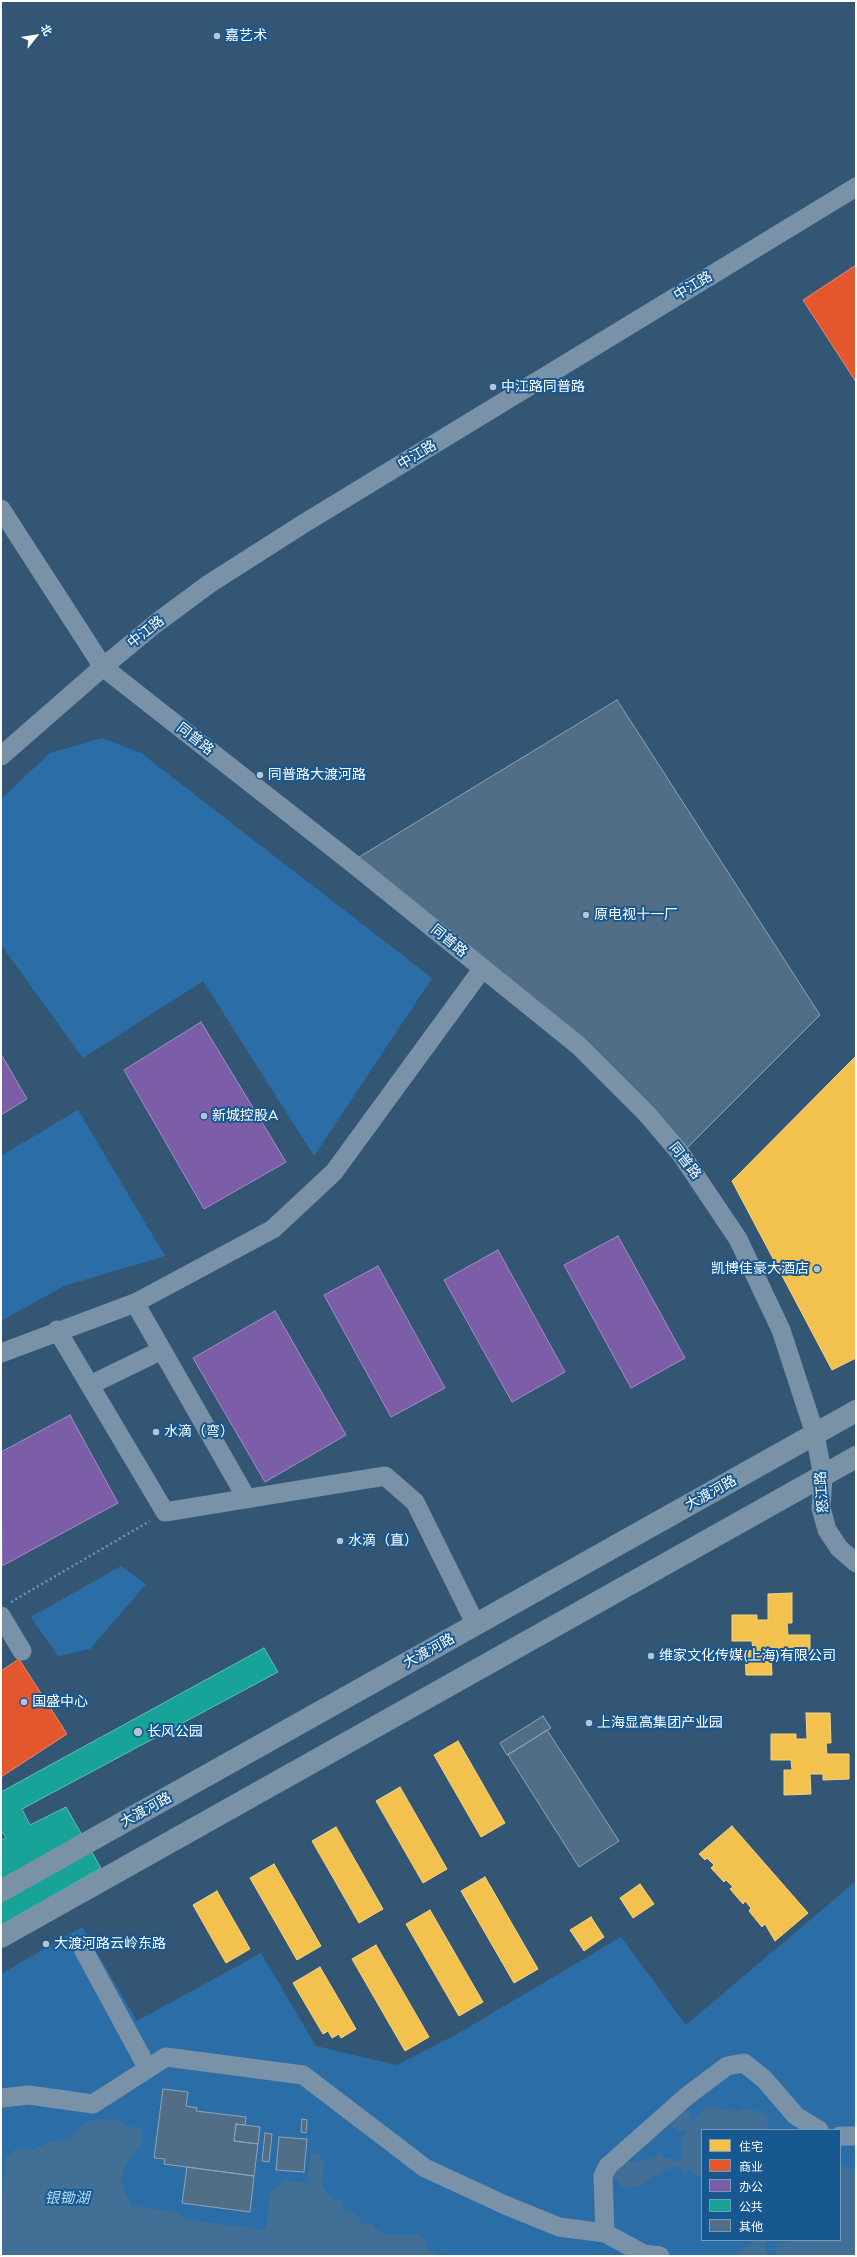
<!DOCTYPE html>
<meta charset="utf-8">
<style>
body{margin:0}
#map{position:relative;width:857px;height:2257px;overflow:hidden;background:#335675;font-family:Mulish,"Noto Sans SC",sans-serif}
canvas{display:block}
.frame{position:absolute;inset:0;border:2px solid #fff;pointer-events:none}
.legend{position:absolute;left:701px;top:2129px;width:140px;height:112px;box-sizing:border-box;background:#185890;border:1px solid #749bbc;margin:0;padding:5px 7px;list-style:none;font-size:12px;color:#fff}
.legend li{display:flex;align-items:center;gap:8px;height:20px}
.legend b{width:20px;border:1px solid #749bbc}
.north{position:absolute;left:16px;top:16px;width:40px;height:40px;-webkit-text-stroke:3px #185890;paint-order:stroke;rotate:60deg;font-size:11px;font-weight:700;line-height:16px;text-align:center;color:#fff}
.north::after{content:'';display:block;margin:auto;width:14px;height:18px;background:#fff;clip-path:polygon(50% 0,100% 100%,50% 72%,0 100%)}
</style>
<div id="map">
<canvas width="857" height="2257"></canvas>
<div class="frame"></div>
<ul class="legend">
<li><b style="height:11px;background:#f2c14e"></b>住宅</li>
<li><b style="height:11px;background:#e4572e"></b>商业</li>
<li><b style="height:11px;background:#7b5ea7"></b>办公</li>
<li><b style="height:11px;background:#17a398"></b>公共</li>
<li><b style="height:11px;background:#516e86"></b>其他</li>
</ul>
<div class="north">北</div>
</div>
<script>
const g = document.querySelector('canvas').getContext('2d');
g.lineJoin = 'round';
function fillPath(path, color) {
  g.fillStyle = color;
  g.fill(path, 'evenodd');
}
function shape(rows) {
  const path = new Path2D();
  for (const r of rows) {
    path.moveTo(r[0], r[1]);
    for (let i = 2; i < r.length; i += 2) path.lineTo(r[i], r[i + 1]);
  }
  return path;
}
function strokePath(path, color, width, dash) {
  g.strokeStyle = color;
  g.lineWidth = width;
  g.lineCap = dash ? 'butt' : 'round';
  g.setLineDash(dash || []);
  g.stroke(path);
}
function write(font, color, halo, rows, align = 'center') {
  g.font = font + ' Mulish,"Noto Sans SC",sans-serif';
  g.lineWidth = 4;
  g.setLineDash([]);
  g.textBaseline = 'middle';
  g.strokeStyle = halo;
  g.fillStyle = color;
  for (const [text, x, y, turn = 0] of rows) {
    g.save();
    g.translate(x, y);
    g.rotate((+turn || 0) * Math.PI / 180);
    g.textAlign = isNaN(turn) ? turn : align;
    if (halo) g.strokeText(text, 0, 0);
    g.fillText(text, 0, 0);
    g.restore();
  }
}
const green = shape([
 [102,738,141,753,432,978,314,1156,203,981,83,1058,1,945,1,799,50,753],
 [78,1110,165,1256,64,1286,1,1321,1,1156],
 [121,1566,146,1584,90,1649,58,1656,31,1617],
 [856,1881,856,2256,1,2256,1,1974,82,1927,137,2021,261,1953,316,2046,397,2065,457,2034,621,1937,686,2025],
 [702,2130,840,2130,840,2240,702,2240]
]);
const water = shape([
 [711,2106,732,2111,740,2111,744,2107,748,2110,755,2109,769,2118,767,2130,702,2130,702,2176,697,2176,689,2169,688,2175,683,2173,681,2168,675,2167,673,2169,668,2168,641,2185,630,2189,622,2187,614,2176,613,2167,626,2160,632,2163,655,2157,662,2152,664,2157,678,2162,683,2156,681,2150,681,2137,687,2134,685,2130,677,2132,671,2123,680,2112,689,2111,692,2122,694,2122,697,2115,705,2108],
 [95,2119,121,2121,126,2126,142,2129,142,2145,132,2154,123,2169,122,2182,125,2194,131,2206,181,2213,183,2219,266,2230,270,2192,285,2180,307,2183,311,2153,319,2155,324,2162,322,2183,327,2193,331,2195,333,2201,343,2199,341,2206,345,2212,350,2211,357,2214,361,2220,358,2224,364,2223,369,2225,372,2223,374,2228,388,2235,419,2235,427,2240,426,2247,431,2252,437,2251,437,2256,1,2256,1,2203,6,2157,17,2148,31,2150,56,2140,69,2139,80,2126],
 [840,2161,842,2165,856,2170,856,2256,777,2256,774,2248,778,2243,788,2243,788,2240,840,2240],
 [756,2240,766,2242,766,2250,769,2256,738,2256,736,2253]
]);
const homes = shape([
 [856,1056,856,1358,832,1370,732,1181,856,1056],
 [792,1593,792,1623,787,1623,788,1635,810,1635,810,1660,784,1661,784,1655,771,1655,772,1675,746,1675,745,1650,753,1651,752,1641,732,1641,732,1615,757,1615,757,1620,768,1620,768,1594,792,1593],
 [806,1713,830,1713,831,1743,826,1743,827,1754,849,1754,849,1779,823,1780,823,1774,810,1774,811,1794,784,1795,784,1770,792,1770,791,1760,771,1760,771,1734,796,1734,796,1739,807,1739,806,1713],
 [458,1741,505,1823,481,1837,434,1755,458,1741],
 [400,1787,447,1869,423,1883,376,1801,400,1787],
 [732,1826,808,1913,775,1941,765,1924,762,1927,749,1911,751,1908,745,1901,743,1904,730,1889,733,1887,726,1880,724,1882,711,1868,714,1865,707,1858,705,1860,699,1854,732,1826],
 [336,1827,383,1909,359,1923,312,1841,336,1827],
 [274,1864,321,1946,297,1960,250,1878,274,1864],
 [485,1877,538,1969,514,1983,461,1891,485,1877],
 [640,1884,654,1904,633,1918,620,1898,640,1884],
 [217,1891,250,1949,226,1963,193,1905,217,1891],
 [430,1910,483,2002,459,2016,406,1924,430,1910],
 [591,1917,604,1937,584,1951,570,1930,591,1917],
 [376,1945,429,2037,405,2051,352,1959,376,1945],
 [320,1967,356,2029,341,2038,339,2034,332,2038,328,2031,323,2034,293,1983,320,1967]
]);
const shops = shape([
 [856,265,856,382,803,300,856,265],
 [19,1659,67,1734,1,1777,1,1671,19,1659]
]);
const offices = shape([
 [201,1022,286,1162,204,1209,124,1070,201,1022],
 [1,1054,27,1099,1,1115,1,1054],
 [618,1236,685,1358,631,1388,564,1265,618,1236],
 [498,1250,565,1372,512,1402,444,1280,498,1250],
 [378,1266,445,1388,391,1417,324,1295,378,1266],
 [275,1311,346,1435,265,1482,193,1358,275,1311],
 [70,1415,118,1503,2,1566,1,1452,70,1415]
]);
const public = shape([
 [264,1648,278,1672,22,1809,30,1825,66,1807,101,1868,1,1925,1,1840,6,1838,1,1830,1,1792,264,1648]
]);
const building = shape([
 [617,700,820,1015,681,1154,579,1046,351,862,617,700],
 [543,1716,551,1728,507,1755,500,1743,543,1716],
 [547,1730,619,1841,579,1867,508,1755,547,1730],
 [163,2089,188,2092,186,2106,197,2108,196,2111,246,2117,245,2125,236,2124,234,2141,258,2144,254,2176,164,2164,165,2159,154,2158,163,2089],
 [302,2119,307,2120,306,2133,301,2132,302,2119],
 [236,2124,260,2127,258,2144,234,2141,236,2124],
 [265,2133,272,2134,269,2162,262,2161,265,2133],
 [279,2137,307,2139,304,2172,276,2170,279,2137],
 [187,2167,254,2176,250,2212,182,2203,187,2167]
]);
const path = shape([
 [11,1602,150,1521]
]);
const minor = shape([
 [1,509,103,667,351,862,579,1046,646,1113,681,1154,738,1239,781,1330,815,1434,823,1477,821,1508,827,1530,839,1548,856,1563],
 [1,756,103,667,155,624,209,584,303,524,856,187],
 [135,1303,247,1499],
 [57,1330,165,1512,385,1476,415,1502,476,1625],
 [1,1353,135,1303,273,1229,334,1172,483,968],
 [90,1385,162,1350],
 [1,1616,22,1651],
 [83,1949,148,2069],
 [1,2098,29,2095,93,2104,166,2057,303,2075,425,2168,505,2205,559,2227,605,2233,603,2176,608,2166,687,2096,727,2066,744,2063,764,2079,796,2116,819,2130],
 [840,2136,856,2136],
 [605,2233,644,2254,660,2256]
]);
const major = shape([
 [1,1891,856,1411],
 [1,1937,856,1457]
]);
const markers = [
 [217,36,4,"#b8c4cf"],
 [493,387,4,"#b8c4cf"],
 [260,775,4,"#b8c4cf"],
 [586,915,4,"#b8c4cf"],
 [204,1116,4,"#b8c4cf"],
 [817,1269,4,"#b8c4cf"],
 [156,1432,4,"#b8c4cf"],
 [340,1541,4,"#b8c4cf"],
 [651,1656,4,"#b8c4cf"],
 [24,1702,4,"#b8c4cf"],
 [589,1723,4,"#b8c4cf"],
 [138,1732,5,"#b8c4cf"],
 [46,1944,4,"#b8c4cf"]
];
const poiNames = [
 ["嘉艺术",225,36],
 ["中江路同普路",501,387],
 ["同普路大渡河路",268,775],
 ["原电视十一厂",594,915],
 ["新城控股A",212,1116],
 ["凯博佳豪大酒店",809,1269,"right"],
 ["水滴（弯）",164,1432],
 ["水滴（直）",348,1541],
 ["维家文化传媒(上海)有限公司",659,1656],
 ["国盛中心",32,1702],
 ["上海显高集团产业园",597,1723],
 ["长风公园",147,1732],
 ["大渡河路云岭东路",54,1944]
];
const streetNames = [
 ["中江路",693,286,-31],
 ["中江路",417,455,-31],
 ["中江路",146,632,-38],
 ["同普路",195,739,38],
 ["同普路",449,941,39],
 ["同普路",685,1161,52],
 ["怒江路",822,1492,-94],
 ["大渡河路",711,1493,-29],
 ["大渡河路",429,1651,-29],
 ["大渡河路",146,1810,-29]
];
const waterNames = [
 ["银锄湖",67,2198]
];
fillPath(green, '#2b6ea7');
fillPath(water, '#426f96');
fillPath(homes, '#f2c14e');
strokePath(homes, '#f6d483', 1);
fillPath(shops, '#e4572e');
strokePath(shops, '#ec896d', 1);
fillPath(offices, '#7b5ea7');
strokePath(offices, '#a38ec1', 1);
fillPath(public, '#17a398');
strokePath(public, '#5dbfb7', 1);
fillPath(building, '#516e86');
strokePath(building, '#8fa4b6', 1);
strokePath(path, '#7a92a8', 2.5, [2, 3]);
strokePath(minor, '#7a92a8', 19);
strokePath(major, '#7a92a6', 22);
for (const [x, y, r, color] of markers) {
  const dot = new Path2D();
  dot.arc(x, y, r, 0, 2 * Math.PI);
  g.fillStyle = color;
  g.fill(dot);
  strokePath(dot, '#185890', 1.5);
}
write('14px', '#fff', '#185890', poiNames, 'left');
write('14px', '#fff', '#185890', streetNames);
write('italic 15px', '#b1d8f6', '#185890', waterNames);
</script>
